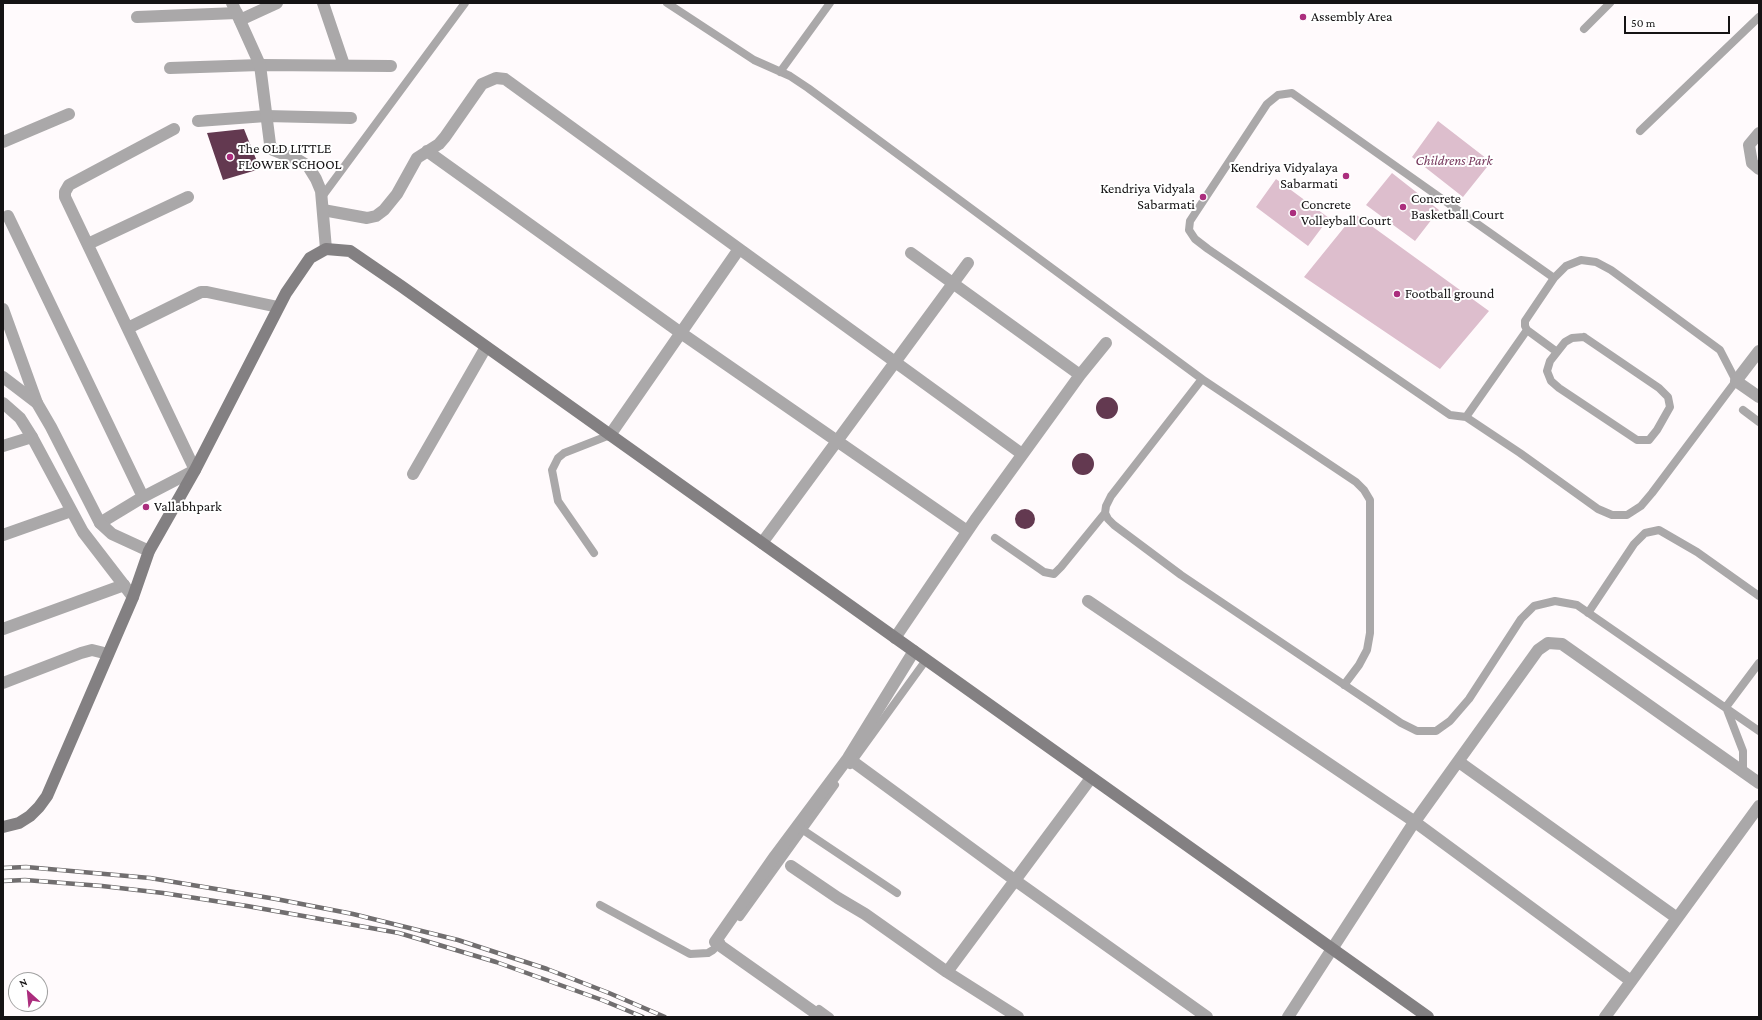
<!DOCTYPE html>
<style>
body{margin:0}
#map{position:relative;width:1762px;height:1020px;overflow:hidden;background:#fffafc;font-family:"Crimson Pro",serif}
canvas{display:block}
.frame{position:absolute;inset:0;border:4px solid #151314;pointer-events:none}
.north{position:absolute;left:8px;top:972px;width:40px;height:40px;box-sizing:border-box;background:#fff;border:1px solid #a1a1a1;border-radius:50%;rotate:333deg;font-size:11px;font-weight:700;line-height:16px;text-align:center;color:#151314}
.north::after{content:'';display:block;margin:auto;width:14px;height:18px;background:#ab2d7d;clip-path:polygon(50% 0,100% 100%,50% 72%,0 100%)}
.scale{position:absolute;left:1624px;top:16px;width:106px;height:18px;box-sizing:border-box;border:2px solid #151314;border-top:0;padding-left:5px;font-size:12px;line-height:14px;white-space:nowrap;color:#151314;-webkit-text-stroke:3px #fff;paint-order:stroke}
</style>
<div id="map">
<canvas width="1762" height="1020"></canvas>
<div class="frame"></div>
<div class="north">N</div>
<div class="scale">50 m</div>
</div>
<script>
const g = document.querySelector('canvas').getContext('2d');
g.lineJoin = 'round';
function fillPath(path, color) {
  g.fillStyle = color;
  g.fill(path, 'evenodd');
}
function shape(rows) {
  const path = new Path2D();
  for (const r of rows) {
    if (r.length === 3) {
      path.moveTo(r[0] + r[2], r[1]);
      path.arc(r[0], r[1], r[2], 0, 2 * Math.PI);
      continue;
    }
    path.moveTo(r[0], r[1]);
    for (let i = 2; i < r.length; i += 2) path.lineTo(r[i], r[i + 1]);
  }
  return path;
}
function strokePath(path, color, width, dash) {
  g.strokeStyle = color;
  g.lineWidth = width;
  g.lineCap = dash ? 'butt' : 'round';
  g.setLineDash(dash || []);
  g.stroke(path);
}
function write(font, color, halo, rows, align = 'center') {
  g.font = font + ' "Crimson Pro",serif';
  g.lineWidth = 4;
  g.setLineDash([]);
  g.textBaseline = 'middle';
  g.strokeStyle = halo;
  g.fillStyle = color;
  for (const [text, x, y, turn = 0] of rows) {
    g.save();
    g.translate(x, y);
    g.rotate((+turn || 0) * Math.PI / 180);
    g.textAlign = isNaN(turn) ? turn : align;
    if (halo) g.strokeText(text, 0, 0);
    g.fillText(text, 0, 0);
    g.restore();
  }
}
const green = shape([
 [1438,121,1491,162,1463,197,1412,157],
 [1392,173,1439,210,1415,241,1366,205],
 [1276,179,1329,218,1308,246,1256,207],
 [1355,214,1489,311,1440,369,1304,277]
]);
const building = shape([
 [244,129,260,169,223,180,207,133],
 [1107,408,11],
 [1083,464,11],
 [1025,519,10]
]);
const service = shape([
 [667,3,754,60,790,76,808,88,1202,379,1356,482,1364,490,1370,500,1370,633,1367,650,1359,665,1344,685],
 [1584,29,1610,3],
 [780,72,830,3],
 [1640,131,1759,17],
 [321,198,465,3],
 [1527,330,1557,352],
 [1584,337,1659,388,1668,397,1670,407,1657,430,1649,440,1637,440,1559,388,1551,381,1547,371,1550,361,1565,342,1572,338,1584,337],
 [1202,379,1111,496,1106,506,1105,513,1108,519,1114,525,1181,575,1401,723,1417,731,1436,731,1450,721,1469,699,1521,619,1534,606,1555,601,1577,605,1759,731],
 [1743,410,1759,422],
 [1466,417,1527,330,1525,326,1525,321,1554,278,1292,93,1278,95,1267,104,1190,221,1189,230,1195,239,1208,249,1450,415,1466,417,1520,453,1598,509,1612,515,1627,515,1641,506,1652,493,1736,381,1720,350,1611,270,1596,262,1581,260,1566,266,1554,278],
 [995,538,1044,572,1054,574,1061,567,1105,513],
 [594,553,558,501,552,470,558,458,564,453,610,435],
 [1588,613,1634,544,1645,533,1659,530,1697,552,1759,596],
 [1726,707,1743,751,1743,772],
 [1726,707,1759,663],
 [850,765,926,660],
 [803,830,897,893],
 [600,905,690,954,708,953,713,950,721,942],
 [740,917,835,785],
 [819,1009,830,1017]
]);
const minor = shape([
 [323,3,344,65],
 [137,17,237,13],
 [240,20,277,3],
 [170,68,260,65,391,66],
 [198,121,266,116,351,118],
 [1759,133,1749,145,1752,163,1759,169],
 [3,142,69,114],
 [427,151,681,333,967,531],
 [323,210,367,218,376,216,384,210,397,194,417,158,439,144,445,137,482,84,496,78,505,79,1022,454],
 [8,216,143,497],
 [88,244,188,197],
 [911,253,1080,375],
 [3,309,37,403],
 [128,328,201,292,207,292,278,307],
 [1759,351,1736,381,1759,397],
 [610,435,739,249],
 [3,446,32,437],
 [413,474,486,347],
 [100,523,143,497,195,470,65,197,65,192,69,185,174,129],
 [3,535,71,511],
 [762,543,968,263],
 [1088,601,1415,822,1631,981],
 [3,629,124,585],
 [895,638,975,520,1080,375,1106,343],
 [3,683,81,653,92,650,108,654],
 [848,758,1016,881,1207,1017],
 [1459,762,1677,918],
 [791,866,838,898,865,914,947,972,1018,1017],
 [947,972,1091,778],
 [821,1017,715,942,775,856,848,758,914,651],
 [1288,1017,1411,827,1538,650,1548,643,1562,644,1759,783],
 [1605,1017,1759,806]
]);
const tertiary = shape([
 [232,3,260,65,270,144,273,150,298,160,308,166,316,179,321,191,326,249],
 [3,377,37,403,51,427,100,523,112,534,149,551],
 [3,403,20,418,32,437,83,532,133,597]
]);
const secondary = shape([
 [3,827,19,823,30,816,39,807,47,796,133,597,149,551,195,470,286,293,310,258,326,249,350,251,401,286,1428,1017]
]);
const rail = shape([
 [3,868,26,867,150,878,276,899,353,914,458,940,547,969,609,993,665,1017],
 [3,881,25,880,102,886,163,893,247,906,399,933,496,962,602,1000,643,1017]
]);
const markers = [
 [1303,17,4,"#ab2d7d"],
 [230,157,4,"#ab2d7d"],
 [1346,176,4,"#ab2d7d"],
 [1203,197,4,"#ab2d7d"],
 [1403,207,4,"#ab2d7d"],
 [1293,213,4,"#ab2d7d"],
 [1397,294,4,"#ab2d7d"],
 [146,507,4,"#ab2d7d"]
];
const poiNames = [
 ["Assembly Area",1311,17],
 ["The OLD LITTLE",238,149],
 ["FLOWER SCHOOL",238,165],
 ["Kendriya Vidyalaya",1338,168,"right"],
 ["Sabarmati",1338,184,"right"],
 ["Kendriya Vidyala",1195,189,"right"],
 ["Sabarmati",1195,205,"right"],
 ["Concrete",1411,199],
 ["Basketball Court",1411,215],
 ["Concrete",1301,205],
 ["Volleyball Court",1301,221],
 ["Football ground",1405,294],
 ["Vallabhpark",154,507]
];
const parkNames = [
 ["Childrens Park",1454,161]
];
fillPath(green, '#ddbecd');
fillPath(building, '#633950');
strokePath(service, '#aaa8a9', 8);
strokePath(minor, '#aaa8a9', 12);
strokePath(tertiary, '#aaa8a9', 12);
strokePath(secondary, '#838082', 12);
strokePath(rail, '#716e6f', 4.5);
strokePath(rail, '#fff', 3, [9]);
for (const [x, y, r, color] of markers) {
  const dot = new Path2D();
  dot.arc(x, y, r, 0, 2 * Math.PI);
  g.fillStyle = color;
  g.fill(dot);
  strokePath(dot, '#fff', 1.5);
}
write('14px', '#151314', '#fff', poiNames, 'left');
write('italic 14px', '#76385c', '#fff', parkNames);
</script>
